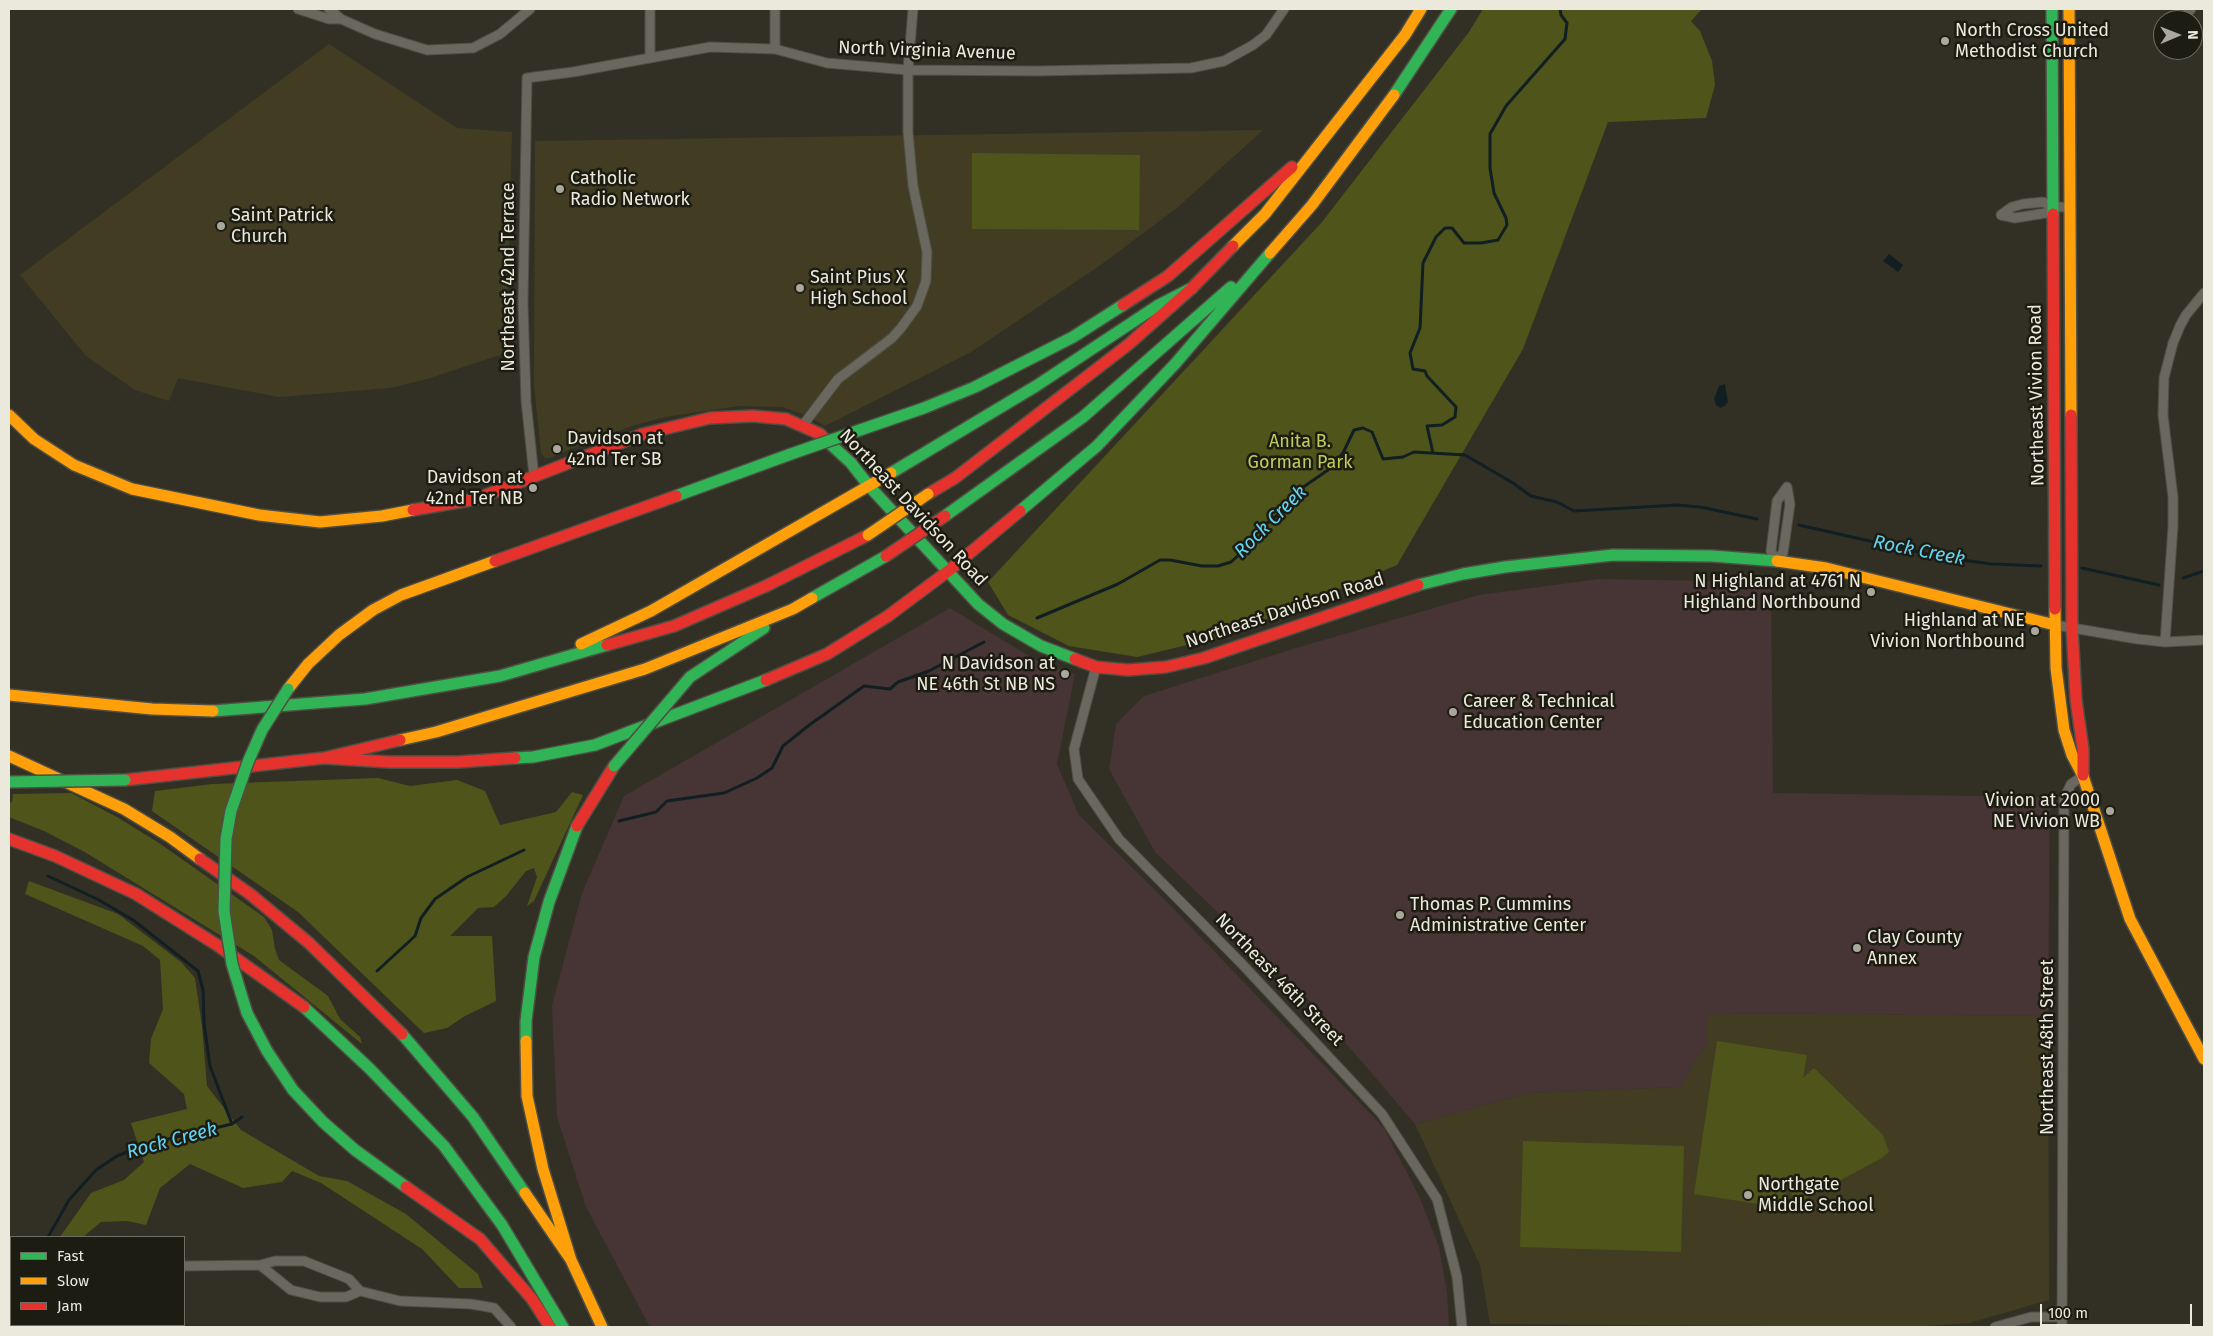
<!DOCTYPE html>
<style>
body{margin:0}
#map{position:relative;width:2213px;height:1336px;overflow:hidden;background:#323025;font-family:"Fira Sans",sans-serif}
canvas{display:block}
.frame{position:absolute;inset:0;border:10px solid #ebe9dc;pointer-events:none}
.legend{position:absolute;left:10px;top:1236px;width:175px;height:90px;box-sizing:border-box;background:#1d1c12;border:1px solid #6f6e63;margin:0;padding:6px 9px;list-style:none;font-size:15px;color:#ebe9dc}
.legend li{display:flex;align-items:center;gap:10px;height:25px}
.legend b{width:25px;border:1px solid #6f6e63}
.north{position:absolute;left:2153px;top:10px;width:50px;height:50px;box-sizing:border-box;background:#1d1c12;border:1px solid #6f6e63;border-radius:50%;rotate:89deg;font-size:14px;font-weight:700;line-height:20px;text-align:center;color:#ebe9dc}
.north::after{content:'';display:block;margin:auto;width:18px;height:22px;background:#aaa89c;clip-path:polygon(50% 0,100% 100%,50% 72%,0 100%)}
.scale{position:absolute;left:2040px;top:1304px;width:152px;height:22px;box-sizing:border-box;border:2px solid #ebe9dc;border-top:0;padding-left:6px;font-size:15px;line-height:18px;white-space:nowrap;color:#ebe9dc;-webkit-text-stroke:4px #1d1c12;paint-order:stroke}
</style>
<div id="map">
<canvas width="2213" height="1336"></canvas>
<div class="frame"></div>
<ul class="legend">
<li><b style="height:6px;background:#30b455"></b>Fast</li>
<li><b style="height:6px;background:#ff9f0a"></b>Slow</li>
<li><b style="height:6px;background:#e5322d"></b>Jam</li>
</ul>
<div class="north">N</div>
<div class="scale">100 m</div>
</div>
<script>
const g = document.querySelector('canvas').getContext('2d');
g.lineJoin = 'round';
function fillPath(path, color) {
  g.fillStyle = color;
  g.fill(path, 'evenodd');
}
function shape(rows) {
  const path = new Path2D();
  for (const r of rows) {
    path.moveTo(r[0], r[1]);
    for (let i = 2; i < r.length; i += 2) path.lineTo(r[i], r[i + 1]);
  }
  return path;
}
function strokePath(path, color, width, dash) {
  g.strokeStyle = color;
  g.lineWidth = width;
  g.lineCap = dash ? 'butt' : 'round';
  g.setLineDash(dash || []);
  g.stroke(path);
}
function write(font, color, halo, rows, align = 'center') {
  g.font = font + ' "Fira Sans",sans-serif';
  g.lineWidth = 5;
  g.setLineDash([]);
  g.textBaseline = 'middle';
  g.strokeStyle = halo;
  g.fillStyle = color;
  for (const [text, x, y, turn = 0] of rows) {
    g.save();
    g.translate(x, y);
    g.rotate((+turn || 0) * Math.PI / 180);
    g.textAlign = isNaN(turn) ? turn : align;
    if (halo) g.strokeText(text, 0, 0);
    g.fillText(text, 0, 0);
    g.restore();
  }
}
const commercial = shape([
 [1599,579,1771,582,1773,793,2050,797,2048,1016,1708,1013,1708,1041,1681,1087,1529,1093,1415,1124,1309,1000,1155,852,1109,769,1116,724,1144,696,1296,648,1479,595],
 [950,608,1039,662,1075,674,1057,764,1079,815,1165,900,1384,1128,1420,1198,1439,1247,1447,1292,1449,1327,650,1327,586,1207,557,1117,552,1005,582,893,624,796]
]);
const built = shape([
 [329,44,457,128,512,132,506,353,430,378,390,388,279,397,178,378,169,401,135,390,86,356,20,275],
 [1263,130,1178,207,1102,264,971,352,825,426,806,415,782,407,739,406,665,417,635,425,588,442,550,458,545,458,541,453,534,385,535,141],
 [1708,1013,2048,1016,2049,1300,1969,1323,1913,1327,1490,1324,1480,1265,1415,1124,1529,1093,1680,1087,1708,1041]
]);
const green = shape([
 [1483,9,1702,9,1691,21,1700,31,1712,61,1715,85,1706,118,1608,122,1523,349,1397,565,1229,635,1137,657,1069,646,1008,615,988,582,1322,222,1469,32],
 [972,153,1140,155,1139,230,972,229],
 [378,778,410,786,457,780,485,791,500,825,556,812,572,792,583,795,534,901,527,906,537,877,534,868,526,871,507,895,494,907,478,908,450,936,492,936,496,1001,465,1016,447,1028,424,1033,298,912,152,811,155,791,212,784],
 [71,793,117,817,159,843,264,917,272,930,275,949,279,960,328,996,340,1019,360,1037,362,1044,254,956,83,851,44,831,9,817,9,803,12,802,13,794],
 [29,881,118,914,181,962,195,978,202,1026,207,1086,241,1130,319,1176,347,1181,406,1214,478,1274,483,1288,459,1288,422,1249,321,1183,292,1171,282,1182,243,1188,190,1164,160,1188,146,1225,127,1221,101,1222,83,1237,60,1237,91,1193,124,1180,144,1162,131,1123,187,1109,184,1094,149,1063,151,1039,163,1009,160,960,143,946,25,894],
 [1717,1041,1807,1055,1803,1078,1814,1068,1883,1135,1889,1152,1882,1158,1796,1204,1791,1193,1788,1177,1784,1208,1694,1194],
 [1523,1141,1684,1146,1681,1252,1520,1247]
]);
const water = shape([
 [1889,254,1903,265,1898,272,1883,261],
 [1725,384,1728,402,1725,406,1720,408,1716,405,1714,399,1719,386]
]);
const stream = shape([
 [1433,453,1427,426,1442,425,1455,417,1456,407,1427,376,1425,371,1413,369,1410,353,1420,328,1423,263,1436,237,1445,228,1452,228,1464,243,1481,243,1498,240,1507,225,1506,218,1494,193,1490,168,1490,134,1506,106,1565,39,1567,23,1561,15,1560,9],
 [1799,525,1940,557,1992,564,2041,566],
 [2082,568,2159,585],
 [2183,578,2204,571],
 [1037,618,1118,584,1160,560,1170,560,1202,566,1218,566,1231,562,1242,552,1258,530,1279,514,1299,490,1328,470,1343,453,1354,430,1363,428,1372,432,1383,459,1403,457,1414,452,1465,455,1513,483,1531,496,1557,502,1574,511,1677,505,1700,507,1757,519],
 [619,821,656,812,667,801,724,793,757,778,772,768,783,746,808,726,864,686,890,689,898,682,929,671,984,642],
 [48,876,99,900,133,920,198,971,203,990,204,1024,210,1066,232,1124],
 [377,971,415,936,421,918,435,899,467,877,524,850],
 [48,1237,69,1200,96,1170,117,1156,147,1144,232,1124,242,1117],
 [28,1327,28,1325]
]);
const street = shape([
 [298,9,329,19,341,19],
 [329,9,341,19,375,34,427,50,473,48,500,34,530,9],
 [650,9,650,57],
 [775,9,775,49],
 [2181,20,2191,9],
 [2001,215,2012,207,2023,204,2043,202,2053,207,2070,207],
 [2001,215,2015,218,2046,213,2053,207],
 [803,425,838,379,892,338,901,328,917,306,926,281,927,252,913,186,908,132,908,70,913,9],
 [534,476,526,401,523,303,527,78,573,72,710,47,775,49,827,63,908,70,1037,71,1191,68,1224,61,1253,45,1266,35,1284,9],
 [1787,487,1790,504,1783,553,1775,561,1771,551,1777,501,1787,487],
 [2055,625,2137,639,2165,642,2204,640],
 [2165,642,2173,526,2173,497,2163,415,2164,378,2173,343,2180,326,2186,315,2204,293],
 [1096,667,1074,749,1078,779,1119,839,1242,964,1382,1114,1437,1199,1457,1277,1462,1327],
 [9,1261,11,1256],
 [260,1265,291,1290,320,1297,346,1297,360,1291],
 [184,1266,260,1265,275,1261,304,1261,349,1279,360,1291,400,1301,471,1304,494,1308,511,1327],
 [1995,1327,2031,1317,2062,1317],
 [2062,1327,2064,799,2071,784,2083,776]
]);
const fast = shape([
 [2052,9,2053,214],
 [1394,95,1451,9],
 [860,430,924,408,975,387,1073,337,1123,305],
 [825,439,851,463,869,486,978,604,1003,624,1041,646,1075,659],
 [891,473,1036,386,1157,306,1192,288],
 [676,496,791,454],
 [1020,511,1097,446,1175,364,1270,253],
 [945,516,1083,417,1231,287],
 [1418,585,1463,574,1505,567,1613,555,1712,556,1777,561],
 [812,598,886,556],
 [690,677,764,628],
 [213,711,365,699,500,676,607,645],
 [515,758,533,757,595,745,766,680],
 [304,1007,370,1069,444,1146,502,1225,563,1327],
 [247,1013,267,1051,293,1090,323,1122,355,1150,406,1187],
 [402,1034,473,1117,525,1193],
 [526,1041,526,1021,534,957,549,902,577,826]
]);
const slow = shape([
 [2069,9,2071,415],
 [1233,246,1265,214,1405,35,1421,9],
 [1270,253,1312,205,1394,95],
 [9,415,34,439,74,465,132,489,259,515,320,522,382,516,413,510],
 [1777,561,1826,568,2055,625],
 [2055,609,2056,668,2064,730,2072,755,2083,776,2130,919,2204,1059],
 [581,644,651,611,891,473],
 [288,689,308,664,339,635,373,610,401,595,495,561],
 [9,695,152,709,213,711],
 [400,740,436,732,645,669,793,609,812,598],
 [9,756,124,809,170,837,200,859],
 [526,1041,527,1096,543,1169,571,1260,602,1327],
 [525,1193,571,1260]
]);
const jam = shape([
 [2053,214,2055,609],
 [1123,305,1168,276,1292,167],
 [2071,415,2072,628,2076,700,2083,749,2083,775],
 [928,494,955,478,1129,344,1192,288,1233,246],
 [413,510,476,499,643,434,710,418,753,416,786,419,820,434,825,439],
 [495,561,676,496],
 [607,645,674,626,766,586,868,535],
 [1075,659,1096,667,1128,670,1166,667,1204,658,1418,585],
 [766,680,827,654,888,616,947,572,1020,511],
 [324,758,389,762,458,762,515,758],
 [125,780,324,758,400,740],
 [577,826,614,766],
 [9,839,55,856,136,894,217,945,304,1007],
 [200,859,250,894,309,943,402,1034],
 [406,1187,480,1239,532,1299,550,1327]
]);
const fastBridge = shape([
 [791,454,860,430],
 [614,766,690,677],
 [9,782,125,780],
 [247,1013,232,964,224,911,226,839,231,811,248,762,262,730,288,689]
]);
const slowBridge = shape([
 [868,535,928,494]
]);
const jamBridge = shape([
 [886,556,945,516]
]);
const markers = [
 [1945,41,5,"#aaa89c"],
 [560,189,5,"#aaa89c"],
 [221,226,5,"#aaa89c"],
 [800,288,5,"#aaa89c"],
 [557,449,5,"#aaa89c"],
 [533,488,5,"#aaa89c"],
 [1871,592,5,"#aaa89c"],
 [2035,631,5,"#aaa89c"],
 [1065,674,5,"#aaa89c"],
 [1453,712,5,"#aaa89c"],
 [2110,811,5,"#aaa89c"],
 [1400,915,5,"#aaa89c"],
 [1857,948,5,"#aaa89c"],
 [1748,1195,5,"#aaa89c"]
];
const poiNames = [
 ["North Cross United",1955,31],
 ["Methodist Church",1955,52],
 ["Catholic",570,179],
 ["Radio Network",570,200],
 ["Saint Patrick",231,216],
 ["Church",231,237],
 ["Saint Pius X",810,278],
 ["High School",810,299],
 ["Davidson at",567,439],
 ["42nd Ter SB",567,460],
 ["Davidson at",523,478,"right"],
 ["42nd Ter NB",523,499,"right"],
 ["N Highland at 4761 N",1861,582,"right"],
 ["Highland Northbound",1861,603,"right"],
 ["Highland at NE",2025,621,"right"],
 ["Vivion Northbound",2025,642,"right"],
 ["N Davidson at",1055,664,"right"],
 ["NE 46th St NB NS",1055,685,"right"],
 ["Career & Technical",1463,702],
 ["Education Center",1463,723],
 ["Vivion at 2000",2100,801,"right"],
 ["NE Vivion WB",2100,822,"right"],
 ["Thomas P. Cummins",1410,905],
 ["Administrative Center",1410,926],
 ["Clay County",1867,938],
 ["Annex",1867,959],
 ["Northgate",1758,1185],
 ["Middle School",1758,1206]
];
const streetNames = [
 ["North Virginia Avenue",927,51,2],
 ["Northeast 42nd Terrace",509,277,-90],
 ["Northeast Vivion Road",2037,395,-91],
 ["Northeast Davidson Road",913,508,47],
 ["Northeast Davidson Road",1285,611,-18],
 ["Northeast 46th Street",1279,980,46],
 ["Northeast 48th Street",2048,1047,-90]
];
const parkNames = [
 ["Anita B.",1300,442],
 ["Gorman Park",1300,463]
];
const waterNames = [
 ["Rock Creek",1271,522,-45],
 ["Rock Creek",1919,551,11],
 ["Rock Creek",172,1141,-15]
];
fillPath(commercial, '#473434');
fillPath(built, '#423d22');
fillPath(green, '#4f541a');
fillPath(water, '#111f22');
strokePath(stream, '#111f22', 3);
strokePath(street, '#4f4e44', 11);
strokePath(fast, '#4f4e44', 14);
strokePath(slow, '#4f4e44', 14);
strokePath(jam, '#4f4e44', 14);
strokePath(street, '#69675e', 9);
strokePath(fast, '#30b455', 11);
strokePath(slow, '#ff9f0a', 11);
strokePath(jam, '#e5322d', 11);
strokePath(fastBridge, '#4f4e44', 14, []);
strokePath(slowBridge, '#4f4e44', 14, []);
strokePath(jamBridge, '#4f4e44', 14, []);
strokePath(fastBridge, '#30b455', 11);
strokePath(slowBridge, '#ff9f0a', 11);
strokePath(jamBridge, '#e5322d', 11);
for (const [x, y, r, color] of markers) {
  const dot = new Path2D();
  dot.arc(x, y, r, 0, 2 * Math.PI);
  g.fillStyle = color;
  g.fill(dot);
  strokePath(dot, '#1d1c12', 2);
}
write('18px', '#ebe9dc', '#1d1c12', poiNames, 'left');
write('18px', '#ebe9dc', '#1d1c12', streetNames);
write('18px', '#c1cc57', '#1d1c12', parkNames);
write('italic 19px', '#61d4f5', '#1d1c12', waterNames);
</script>
